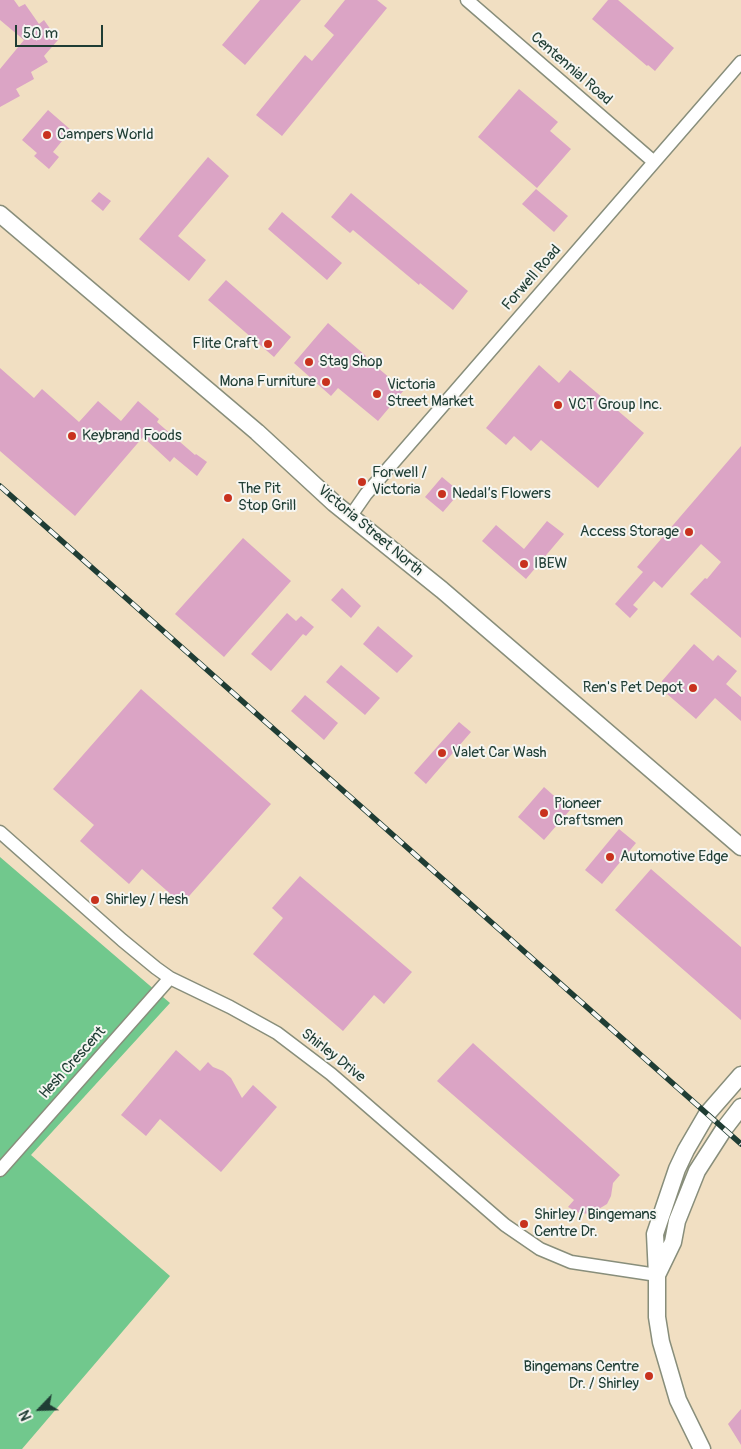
<!DOCTYPE html>
<meta charset="utf-8">
<style>
body{margin:0}
#map{position:relative;width:741px;height:1449px;overflow:hidden;background:#f1dfc2;font-family:Pangolin,sans-serif}
canvas{display:block}
.north{position:absolute;left:15px;top:1384px;width:50px;height:50px;-webkit-text-stroke:4px #f6f6f2;paint-order:stroke;rotate:246deg;font-size:14px;font-weight:700;line-height:20px;text-align:center;color:#1f3d34}
.north::after{content:'';display:block;margin:auto;width:18px;height:22px;background:#1f3d34;clip-path:polygon(50% 0,100% 100%,50% 72%,0 100%)}
.scale{position:absolute;left:15px;top:25px;width:88px;height:22px;box-sizing:border-box;border:2px solid #1f3d34;border-top:0;padding-left:6px;font-size:15px;line-height:18px;white-space:nowrap;color:#1f3d34;-webkit-text-stroke:4px #f6f6f2;paint-order:stroke}
</style>
<div id="map">
<canvas width="741" height="1449"></canvas>
<div class="north">N</div>
<div class="scale">50 m</div>
</div>
<script>
const g = document.querySelector('canvas').getContext('2d');
g.lineJoin = 'round';
function fillPath(path, color) {
  g.fillStyle = color;
  g.fill(path, 'evenodd');
}
function shape(rows) {
  const path = new Path2D();
  for (const r of rows) {
    path.moveTo(r[0], r[1]);
    for (let i = 2; i < r.length; i += 2) path.lineTo(r[i], r[i + 1]);
  }
  return path;
}
function strokePath(path, color, width, dash) {
  g.strokeStyle = color;
  g.lineWidth = width;
  g.lineCap = dash ? 'butt' : 'round';
  g.setLineDash(dash || []);
  g.stroke(path);
}
function write(font, color, halo, rows, align = 'center') {
  g.font = font + ' Pangolin,sans-serif';
  g.lineWidth = 4;
  g.setLineDash([]);
  g.textBaseline = 'middle';
  g.strokeStyle = halo;
  g.fillStyle = color;
  for (const [text, x, y, turn = 0] of rows) {
    g.save();
    g.translate(x, y);
    g.rotate((+turn || 0) * Math.PI / 180);
    g.textAlign = isNaN(turn) ? turn : align;
    if (halo) g.strokeText(text, 0, 0);
    g.fillText(text, 0, 0);
    g.restore();
  }
}
const green = shape([
 [0,857,170,1003,31,1155,170,1276,22,1449,0,1449]
]);
const building = shape([
 [0,0,14,0,19,7,25,4,39,24,44,20,58,40,44,56,48,62,31,72,34,79,16,89,20,96,0,107,0,69,24,40,0,20],
 [260,0,301,0,245,65,222,45],
 [345,0,377,0,387,8,282,136,256,115,305,55,312,61,334,35,324,26],
 [608,0,618,0,674,48,655,71,648,65,647,66,592,19],
 [519,89,558,122,550,131,571,149,537,188,478,137],
 [48,110,71,130,53,152,59,157,49,169,34,156,37,153,22,140],
 [208,157,229,176,178,236,206,260,189,281,139,239],
 [536,189,568,216,554,232,522,204],
 [99,192,111,201,103,211,91,201],
 [351,193,468,291,453,310,420,283,419,285,353,230,350,233,331,217],
 [282,212,342,263,327,280,268,229],
 [226,280,291,337,274,357,208,300],
 [328,323,366,356,365,357,404,390,378,421,338,388,331,396,294,363],
 [539,365,559,383,570,370,644,433,598,488,541,440,531,451,514,436,506,445,486,428],
 [0,368,34,398,42,389,79,422,98,401,121,421,138,401,159,419,157,422,195,455,196,454,207,462,197,476,174,457,170,462,143,437,75,516,0,451],
 [741,446,741,638,690,594,705,578,707,579,721,562,701,544,662,588,654,581,633,605,638,609,630,618,615,604,643,572,637,567],
 [442,477,460,492,443,512,425,497],
 [547,521,564,534,526,579,482,541,496,525,524,549],
 [243,538,291,581,224,657,175,614],
 [342,588,361,606,351,618,331,600],
 [287,613,296,621,301,616,314,627,306,636,303,634,271,671,251,654],
 [378,626,413,656,397,673,363,644],
 [694,644,713,661,718,655,737,671,726,684,741,697,741,721,715,698,696,719,667,694,663,695,662,681],
 [341,665,380,698,365,715,326,682],
 [141,689,271,804,182,904,142,869,129,884,80,841,94,825,53,789],
 [305,695,338,723,324,740,291,711],
 [459,722,471,732,426,784,414,773],
 [544,787,570,810,544,840,518,817],
 [619,829,636,843,602,884,585,870],
 [651,869,741,947,741,1020,615,910],
 [300,876,412,972,384,1004,374,995,343,1031,253,954,283,918,272,908],
 [473,1043,620,1175,613,1183,611,1196,607,1204,592,1213,581,1214,568,1207,574,1200,437,1081],
 [176,1050,200,1071,208,1062,213,1067,223,1071,231,1078,242,1098,253,1085,277,1107,221,1172,160,1119,146,1136,121,1115],
 [741,1409,741,1445,728,1424]
]);
const minor = shape([
 [467,0,654,162],
 [350,517,366,494,741,62],
 [0,832,122,940,156,968,170,978,230,1007,277,1033,331,1074,505,1225,540,1249,571,1262,657,1275],
 [0,1170,170,978]
]);
const major = shape([
 [0,214,257,432,334,503,442,590,741,847],
 [658,1273,673,1242,677,1221,697,1171,724,1129,741,1107],
 [702,1449,678,1400,661,1342,657,1317,657,1275,655,1234,677,1169,686,1150,707,1114,741,1075]
]);
const rail = shape([
 [0,486,741,1144]
]);
const markers = [
 [47,135,5,"#c8321e"],
 [268,344,5,"#c8321e"],
 [309,362,5,"#c8321e"],
 [326,382,5,"#c8321e"],
 [377,394,5,"#c8321e"],
 [558,405,5,"#c8321e"],
 [72,436,5,"#c8321e"],
 [362,482,5,"#c8321e"],
 [442,494,5,"#c8321e"],
 [228,498,5,"#c8321e"],
 [689,532,5,"#c8321e"],
 [524,564,5,"#c8321e"],
 [693,688,5,"#c8321e"],
 [442,753,5,"#c8321e"],
 [544,813,5,"#c8321e"],
 [610,857,5,"#c8321e"],
 [95,900,5,"#c8321e"],
 [524,1224,5,"#c8321e"],
 [649,1376,5,"#c8321e"]
];
const streetNames = [
 ["Centennial Road",571,69,41],
 ["Forwell Road",532,278,-49],
 ["Victoria Street North",370,531,40],
 ["Shirley Drive",333,1056,38],
 ["Hesh Crescent",73,1063,-48]
];
const poiNames = [
 ["Campers World",57,135],
 ["Flite Craft",258,344,"right"],
 ["Stag Shop",319,362],
 ["Mona Furniture",316,382,"right"],
 ["Victoria",387,385],
 ["Street Market",387,402],
 ["VCT Group Inc.",568,405],
 ["Keybrand Foods",82,436],
 ["Forwell /",372,473],
 ["Victoria",372,490],
 ["The Pit",238,489],
 ["Stop Grill",238,506],
 ["Nedal’s Flowers",452,494],
 ["Access Storage",679,532,"right"],
 ["IBEW",534,564],
 ["Ren's Pet Depot",683,688,"right"],
 ["Valet Car Wash",452,753],
 ["Pioneer",554,804],
 ["Craftsmen",554,821],
 ["Automotive Edge",620,857],
 ["Shirley / Hesh",105,900],
 ["Shirley / Bingemans",534,1215],
 ["Centre Dr.",534,1232],
 ["Bingemans Centre",639,1367,"right"],
 ["Dr. / Shirley",639,1384,"right"]
];
fillPath(green, '#71c88d');
fillPath(building, '#dba4c5');
strokePath(minor, '#888e7b', 15);
strokePath(major, '#888e7b', 19);
strokePath(minor, '#fff', 12);
strokePath(major, '#fff', 16);
strokePath(rail, '#1f3d34', 5.5);
strokePath(rail, '#f6f6f2', 4, [11]);
for (const [x, y, r, color] of markers) {
  const dot = new Path2D();
  dot.arc(x, y, r, 0, 2 * Math.PI);
  g.fillStyle = color;
  g.fill(dot);
  strokePath(dot, '#f6f6f2', 2);
}
write('15px', '#1f3d34', '#f6f6f2', streetNames);
write('15px', '#1f3d34', '#f6f6f2', poiNames, 'left');
</script>
